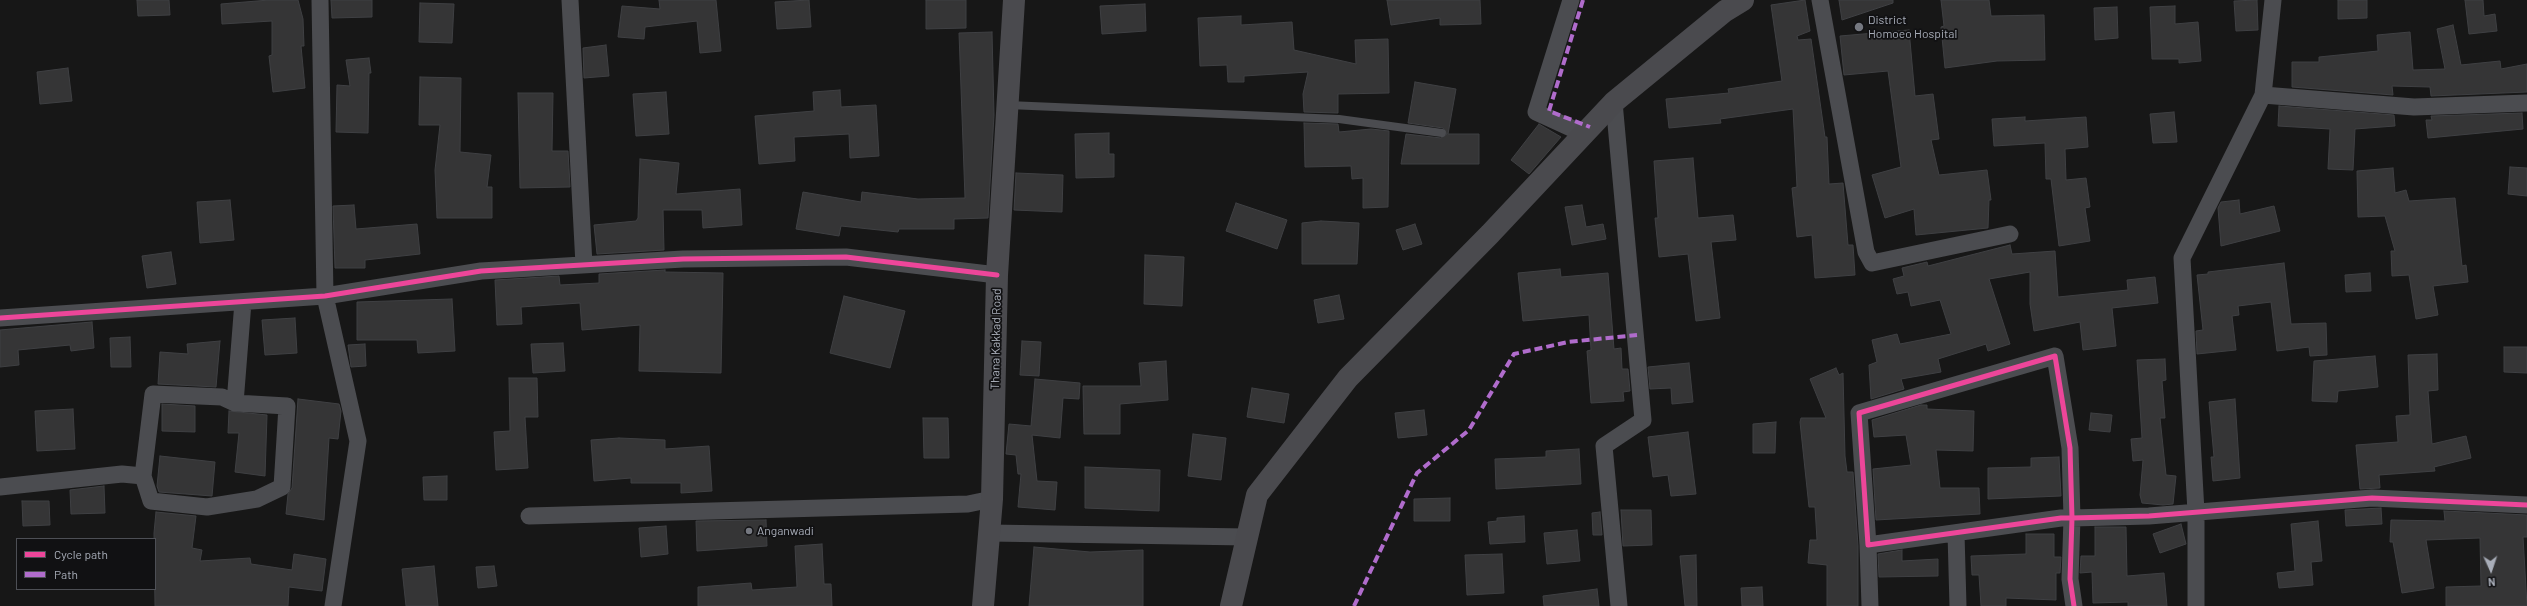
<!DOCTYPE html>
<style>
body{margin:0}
#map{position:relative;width:2527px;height:606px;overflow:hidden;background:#171717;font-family:Barlow,sans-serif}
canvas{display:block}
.legend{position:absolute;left:16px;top:538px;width:140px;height:52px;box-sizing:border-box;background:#111113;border:1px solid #4d4f55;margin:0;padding:5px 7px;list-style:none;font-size:12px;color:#a8adb8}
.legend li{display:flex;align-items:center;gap:8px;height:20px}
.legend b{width:20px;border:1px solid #4d4f55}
.north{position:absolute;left:2471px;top:550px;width:40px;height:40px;-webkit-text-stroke:3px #111113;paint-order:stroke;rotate:177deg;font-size:11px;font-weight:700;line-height:16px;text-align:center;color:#a8adb8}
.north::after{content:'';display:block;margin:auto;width:14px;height:18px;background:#a8adb8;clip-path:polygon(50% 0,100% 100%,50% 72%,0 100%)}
</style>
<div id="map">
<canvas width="2527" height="606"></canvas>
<ul class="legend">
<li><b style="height:5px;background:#ed469a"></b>Cycle path</li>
<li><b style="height:5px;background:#b06ccc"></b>Path</li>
</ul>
<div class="north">N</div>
</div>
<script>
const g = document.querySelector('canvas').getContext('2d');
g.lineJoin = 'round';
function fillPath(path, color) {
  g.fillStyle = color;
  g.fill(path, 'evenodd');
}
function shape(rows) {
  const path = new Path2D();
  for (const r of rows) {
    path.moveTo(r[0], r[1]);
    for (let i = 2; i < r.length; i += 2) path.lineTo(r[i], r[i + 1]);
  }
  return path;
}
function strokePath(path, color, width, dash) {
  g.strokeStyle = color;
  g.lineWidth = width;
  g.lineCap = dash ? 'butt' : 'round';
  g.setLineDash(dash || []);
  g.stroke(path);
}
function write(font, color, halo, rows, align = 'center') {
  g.font = font + ' Barlow,sans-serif';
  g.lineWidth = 3.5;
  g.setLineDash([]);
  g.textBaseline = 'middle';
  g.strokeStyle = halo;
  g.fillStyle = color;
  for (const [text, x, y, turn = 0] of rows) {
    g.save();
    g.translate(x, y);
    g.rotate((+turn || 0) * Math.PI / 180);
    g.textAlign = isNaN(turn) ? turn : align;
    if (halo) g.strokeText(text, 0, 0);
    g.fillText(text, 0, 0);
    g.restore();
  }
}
const building = shape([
 [137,0,169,0,170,15,138,16,137,0],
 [269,0,298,0,303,19,304,46,301,46,305,88,273,92,269,56,272,55,272,21,222,24,221,4,269,0],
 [331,0,372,0,372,17,332,18,331,0],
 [659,0,716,0,721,51,700,53,697,21,645,27,644,39,618,37,622,6,660,9,659,0],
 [809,0,811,27,777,29,775,2,809,0],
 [926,0,966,0,966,28,926,29,926,0],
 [1387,0,1480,0,1481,24,1440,25,1440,18,1391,25,1387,0],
 [1805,0,1810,31,1797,36,1798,40,1811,39,1825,137,1827,137,1829,184,1843,183,1848,245,1853,245,1855,275,1815,278,1812,235,1797,237,1792,188,1797,187,1793,109,1720,119,1721,123,1669,128,1666,99,1729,93,1728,89,1782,81,1771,5,1805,0],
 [1839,0,1893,0,1893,3,1842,20,1839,0],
 [1941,0,1989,0,1991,16,2044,15,2045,60,1997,61,1945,68,1941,27,1944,26,1941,0],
 [2257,0,2258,30,2236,31,2234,1,2257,0],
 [2338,0,2367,0,2367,18,2338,19,2338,0],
 [2465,0,2483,0,2484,16,2495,14,2497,31,2469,34,2465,0],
 [420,3,454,4,452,43,419,42,420,3],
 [1145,4,1146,31,1102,34,1100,6,1145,4],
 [2175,6,2175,24,2198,22,2201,61,2179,63,2179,59,2152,59,2150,7,2175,6],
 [2117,7,2118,38,2095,40,2094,8,2117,7],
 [1241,16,1241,25,1292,22,1294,50,1356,64,1355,40,1388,39,1389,93,1338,94,1338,113,1304,112,1303,94,1308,72,1244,76,1244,82,1228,82,1227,65,1200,66,1198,18,1241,16],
 [2453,25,2461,65,2500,61,2501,69,2527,64,2527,92,2431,96,2430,87,2392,86,2393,95,2292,87,2292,62,2319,62,2319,57,2378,51,2377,35,2410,32,2413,70,2445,69,2437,29,2453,25],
 [1909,30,1915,96,1933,94,1939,139,1931,140,1939,175,1987,170,1991,200,1989,200,1988,228,1916,235,1914,209,1885,218,1872,175,1901,167,1888,71,1844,75,1840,36,1909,30],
 [992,32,994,115,988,218,954,219,954,229,899,229,898,232,841,226,839,236,796,229,803,192,861,202,862,192,918,199,965,198,959,33,992,32],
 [606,45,609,76,584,78,583,48,606,45],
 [369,58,371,73,369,73,368,133,336,132,337,85,350,86,346,60,369,58],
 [68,68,72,101,40,104,37,72,68,68],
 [420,77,461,78,460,152,491,155,487,187,492,187,492,218,437,218,435,170,440,125,419,125,420,77],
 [1415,82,1456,89,1448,134,1479,134,1479,164,1401,164,1406,134,1441,138,1447,134,1443,128,1408,123,1415,82],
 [840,90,841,107,876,105,879,156,850,158,849,134,794,137,795,161,759,164,755,116,814,111,813,92,840,90],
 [666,92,669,134,636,136,633,94,666,92],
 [518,93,553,93,552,151,568,151,570,187,520,188,518,93],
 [2279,106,2394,115,2395,126,2355,129,2353,170,2328,169,2330,129,2278,126,2279,106],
 [2174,112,2177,142,2153,143,2150,114,2174,112],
 [2522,113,2523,129,2428,138,2426,120,2432,120,2431,116,2522,113],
 [2025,117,2025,121,2086,117,2088,147,2065,149,2066,180,2086,178,2090,207,2085,208,2090,241,2059,246,2051,179,2046,179,2045,143,1994,146,1992,119,2025,117],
 [1304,123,1338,124,1339,132,1371,129,1389,131,1388,207,1363,208,1363,178,1352,179,1351,166,1305,167,1304,123],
 [1539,124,1561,137,1529,174,1511,160,1539,124],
 [1109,133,1109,154,1114,154,1114,177,1076,178,1075,134,1109,133],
 [1693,158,1698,218,1733,215,1736,240,1711,242,1720,318,1696,321,1688,254,1659,257,1655,218,1658,218,1654,161,1693,158],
 [640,159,679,163,676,194,740,189,742,225,703,228,702,210,663,210,664,250,597,254,594,225,636,221,638,218,640,159],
 [2510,167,2527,168,2527,196,2508,194,2510,167],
 [2393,168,2395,193,2406,190,2409,201,2455,198,2462,266,2466,265,2468,282,2433,286,2438,315,2416,319,2409,275,2392,276,2391,251,2395,251,2385,216,2358,217,2357,171,2393,168],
 [1016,173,1063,175,1062,212,1014,210,1016,173],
 [230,200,234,240,200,243,197,202,230,200],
 [2239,200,2240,214,2274,206,2280,231,2221,246,2218,208,2221,202,2239,200],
 [1236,203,1287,220,1277,249,1226,231,1236,203],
 [354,205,356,229,417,224,420,254,365,260,365,268,335,268,333,206,354,205],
 [1582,205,1586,227,1603,224,1606,239,1572,245,1565,207,1582,205],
 [1321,221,1359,223,1357,264,1302,264,1302,223,1321,221],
 [1415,224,1422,244,1403,250,1396,230,1415,224],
 [2010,245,2012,254,2055,251,2058,297,2128,290,2127,280,2155,277,2158,303,2112,308,2116,346,2083,350,2080,322,2034,331,2030,304,2030,272,1989,279,2010,344,1988,351,1986,344,1938,359,1941,372,1901,379,1904,389,1871,399,1869,365,1877,362,1872,340,1897,334,1900,344,1951,334,1940,300,1911,306,1908,292,1897,294,1893,279,1904,276,1902,268,1927,262,1928,266,2010,245],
 [171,252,176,284,147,288,142,256,171,252],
 [1145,255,1184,257,1182,306,1144,304,1145,255],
 [2284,263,2291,324,2326,323,2327,355,2310,356,2309,347,2277,351,2271,302,2238,306,2239,315,2232,316,2236,350,2197,354,2196,331,2203,330,2197,275,2208,274,2208,272,2284,263],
 [1560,269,1561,277,1608,273,1614,349,1621,348,1622,369,1628,369,1630,391,1623,392,1624,401,1591,403,1587,351,1591,350,1589,315,1523,321,1518,273,1560,269],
 [665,270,665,272,723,273,721,373,639,371,640,325,582,330,580,303,521,307,522,324,497,325,495,280,559,276,560,285,599,283,599,274,665,270],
 [2370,273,2371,291,2346,292,2345,275,2370,273],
 [1339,295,1344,319,1318,323,1314,300,1339,295],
 [844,296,905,311,890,368,830,353,844,296],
 [452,299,455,351,418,353,417,340,357,340,357,302,452,299],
 [295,318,297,353,265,355,262,320,295,318],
 [92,322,94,348,71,351,70,345,18,350,19,365,0,367,0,330,92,322],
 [130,337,131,367,111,367,110,338,130,337],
 [220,341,216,387,158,384,160,352,188,354,187,344,220,341],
 [1022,341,1041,342,1039,376,1020,375,1022,341],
 [563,343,565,371,533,373,531,344,563,343],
 [365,344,366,366,351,367,348,345,365,344],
 [2504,347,2527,347,2527,373,2504,372,2504,347],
 [2437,354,2438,390,2428,391,2432,444,2466,436,2471,458,2434,467,2435,471,2379,475,2380,488,2360,489,2356,445,2398,442,2396,416,2410,415,2408,355,2437,354],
 [2375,356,2378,387,2338,391,2337,402,2312,401,2314,361,2375,356],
 [2165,359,2166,380,2162,381,2165,418,2160,418,2166,475,2176,476,2173,504,2163,505,2142,503,2140,495,2143,460,2133,461,2131,439,2142,438,2137,360,2165,359],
 [1166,361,1168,400,1120,404,1120,434,1084,434,1083,386,1141,386,1139,363,1166,361],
 [1689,363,1693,402,1672,404,1671,388,1650,389,1648,367,1689,363],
 [1836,368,1839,375,1843,373,1845,456,1847,472,1853,472,1858,546,1858,606,1827,606,1827,565,1808,563,1810,540,1817,540,1815,507,1809,507,1800,422,1801,418,1826,418,1810,379,1836,368],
 [509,378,537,378,538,417,525,417,528,468,496,470,494,432,510,431,509,378],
 [1035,379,1080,383,1079,399,1063,398,1060,438,1032,435,1037,481,1057,482,1055,510,1018,507,1021,474,1018,474,1016,455,1006,454,1009,424,1031,426,1035,379],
 [1252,388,1289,394,1284,423,1247,417,1252,388],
 [298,399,339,404,341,411,338,439,329,438,324,520,286,514,288,494,292,488,298,399],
 [2235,399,2240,478,2213,481,2211,457,2214,457,2209,402,2235,399],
 [162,404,195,406,195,432,162,431,162,404],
 [1921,405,1927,405,1927,409,1974,411,1973,451,1936,450,1940,488,1979,488,1980,514,1876,520,1873,469,1911,465,1906,435,1874,437,1872,420,1921,405],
 [73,409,75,449,37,451,35,411,73,409],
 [1424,410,1427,435,1398,438,1395,413,1424,410],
 [229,411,267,415,265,476,235,472,239,433,228,433,229,411],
 [2091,413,2112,415,2110,432,2089,430,2091,413],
 [923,418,948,418,949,458,924,458,923,418],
 [1776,422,1775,453,1753,453,1753,424,1776,422],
 [1688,432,1696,494,1671,496,1668,475,1653,477,1648,437,1688,432],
 [1193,434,1226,438,1221,480,1188,476,1193,434],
 [619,438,665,440,665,449,709,446,712,491,681,493,681,483,631,483,631,478,594,481,591,440,619,438],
 [1579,449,1581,484,1496,489,1495,459,1546,457,1546,451,1579,449],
 [160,456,215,462,212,496,159,492,157,486,160,456],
 [2059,457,2061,496,1988,499,1988,468,2031,467,2031,458,2059,457],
 [1085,467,1160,470,1159,511,1085,508,1085,467],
 [447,476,447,500,424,500,423,477,447,476],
 [104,486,105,513,71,514,70,490,104,486],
 [1450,498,1450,521,1414,521,1414,499,1450,498],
 [22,501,49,501,50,525,23,526,22,501],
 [2381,508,2382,524,2346,526,2345,510,2381,508],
 [1621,510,1651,510,1652,545,1623,546,1621,510],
 [2444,511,2527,515,2527,537,2523,537,2527,606,2446,606,2446,587,2481,586,2480,538,2426,540,2434,588,2402,593,2393,542,2390,542,2391,520,2445,521,2444,511],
 [156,512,196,516,192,548,202,550,200,561,250,558,251,564,292,570,294,554,326,559,322,591,289,587,288,606,155,606,154,533,156,512],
 [1600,512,1602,535,1593,535,1592,513,1600,512],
 [1524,516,1525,542,1490,544,1488,522,1497,521,1497,518,1524,516],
 [766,520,767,546,697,551,696,521,766,520],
 [2318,521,2322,561,2311,562,2313,585,2279,588,2277,573,2295,571,2291,524,2318,521],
 [2181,524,2186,544,2160,553,2153,534,2181,524],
 [666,526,668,554,641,557,639,528,666,526],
 [2095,527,2126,527,2127,576,2164,573,2167,606,2128,606,2128,602,2093,603,2092,572,2080,573,2081,556,2095,556,2095,527],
 [1577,530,1580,561,1547,564,1544,533,1577,530],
 [2026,534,2054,534,2054,557,2061,557,2060,573,2056,573,2056,600,2006,598,2006,606,1981,606,1979,575,1972,575,1971,556,2026,554,2026,534],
 [822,544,824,584,831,584,832,606,698,606,698,587,751,583,752,590,797,587,795,546,822,544],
 [1034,547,1090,552,1143,550,1143,606,1029,606,1034,547],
 [1902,550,1902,561,1938,559,1938,576,1879,577,1878,554,1902,550],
 [1502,554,1504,593,1467,595,1465,555,1502,554],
 [1696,555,1697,606,1685,606,1680,556,1696,555],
 [434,566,438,606,406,606,402,569,434,566],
 [494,566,497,586,478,588,476,567,494,566],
 [1762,587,1763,606,1742,606,1741,588,1762,587],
 [1597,589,1599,606,1544,606,1543,596,1597,589]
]);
const lane = shape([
 [1008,105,1339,119,1442,133]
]);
const street = shape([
 [320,0,325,296,358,441,333,606],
 [570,0,584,265],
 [1571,0,1536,112,1584,134],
 [1820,0,1866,252,1872,263,2010,234],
 [2263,95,2414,107,2527,103],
 [1614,102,1643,420,1604,446,1619,606],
 [0,318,325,296,481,271,683,259,846,257,997,275],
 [235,403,222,397,153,394,143,476,151,501,207,507,257,499,282,487,287,406,235,403,243,302],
 [0,487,122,474,143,476],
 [529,516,968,504,992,499],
 [989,533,1247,537],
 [1956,533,1958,606],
 [1868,545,1870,606],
 [2074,606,2070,579,2072,518,2070,448,2055,356,1859,413,1868,545,2061,518,2072,518,2149,516,2372,498,2527,505],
 [2196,606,2196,512,2182,258,2263,95,2273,0]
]);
const secondary = shape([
 [983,606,992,499,997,275,1014,0],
 [1231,606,1257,495,1348,378,1490,234,1614,102,1725,11,1743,0]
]);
const quiet = shape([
 [1583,0,1549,111,1590,127],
 [1354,606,1417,473,1469,430,1514,354,1568,342,1637,335]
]);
const cycleway = shape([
 [0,318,325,296,481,271,683,259,846,257,997,275],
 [2074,606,2070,579,2072,518,2070,448,2055,356,1859,413,1868,545,2061,518,2072,518,2149,516,2372,498,2527,505]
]);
const markers = [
 [1859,27,5,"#757880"],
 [749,531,4,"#757880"]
];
const poiNames = [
 ["District",1868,20],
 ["Homoeo Hospital",1868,34],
 ["Anganwadi",757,531]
];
const streetNames = [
 ["Thana Kakkad Road",996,339,-89]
];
fillPath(building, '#353536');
strokePath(building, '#3f4043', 1);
strokePath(lane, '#4b4c50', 8);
strokePath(street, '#4b4c50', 17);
strokePath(secondary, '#4a4a4e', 22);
strokePath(quiet, '#b06ccc', 4, [8, 4]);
strokePath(cycleway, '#ed469a', 5);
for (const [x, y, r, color] of markers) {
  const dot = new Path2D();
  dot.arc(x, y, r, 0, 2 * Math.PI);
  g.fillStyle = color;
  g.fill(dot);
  strokePath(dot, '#111113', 1.5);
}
write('12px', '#a8adb8', '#111113', poiNames, 'left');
write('12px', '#a8adb8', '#111113', streetNames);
</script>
